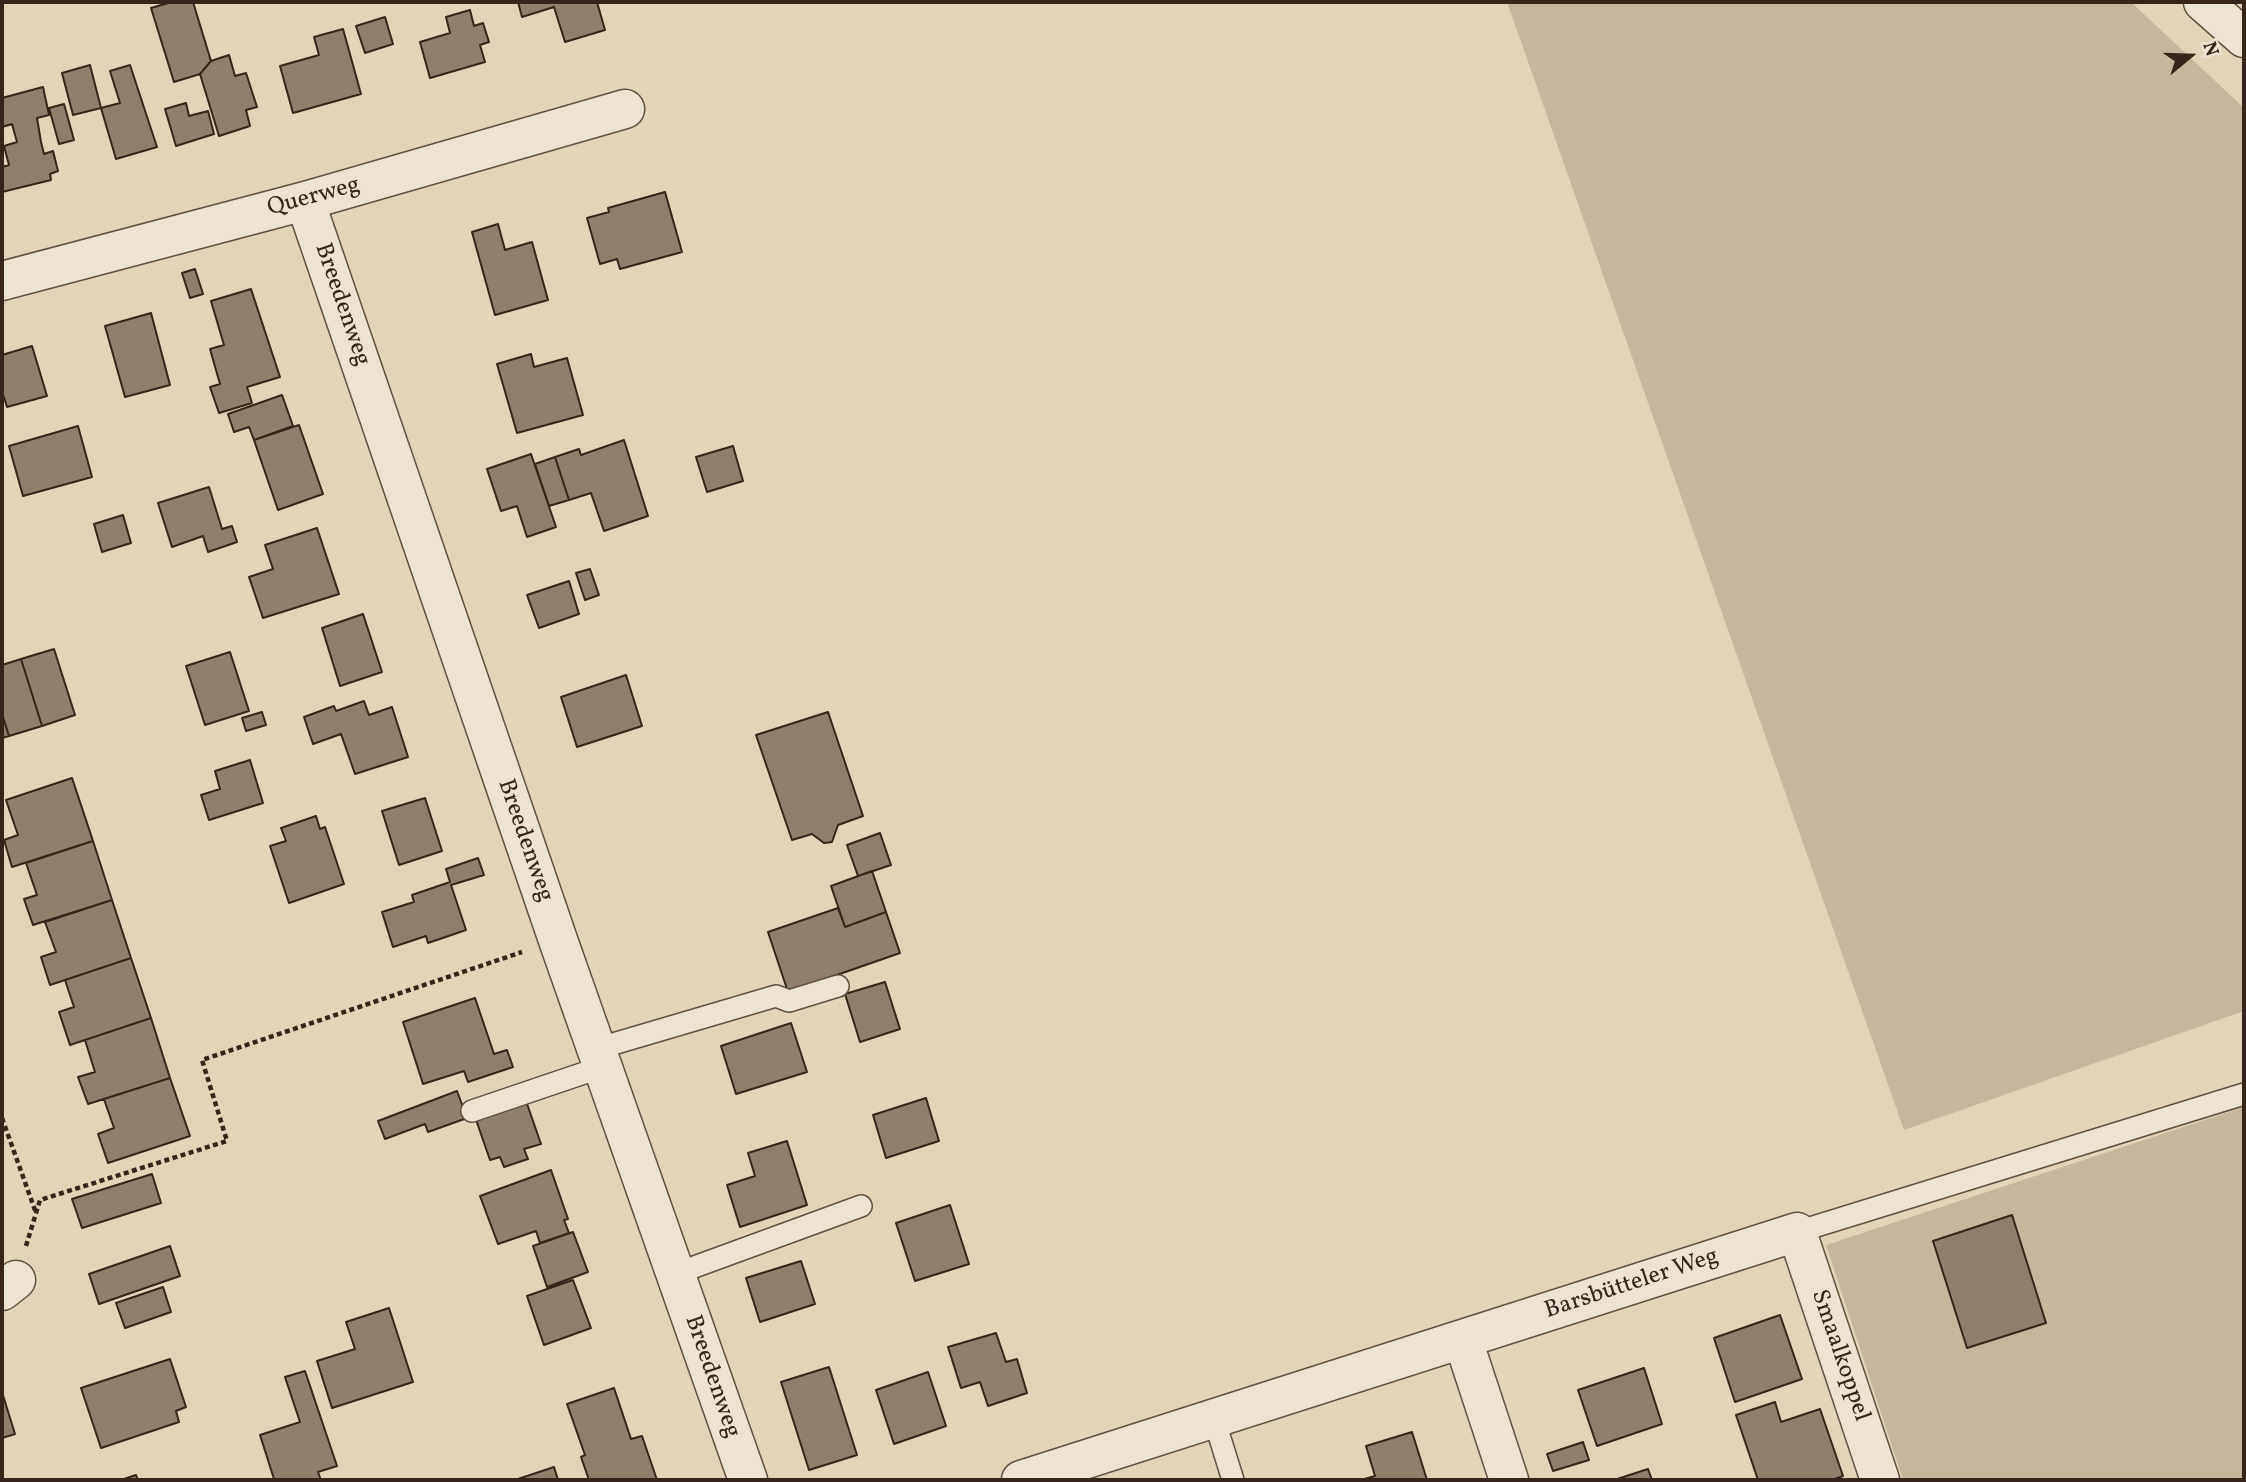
<!DOCTYPE html>
<meta charset="utf-8">
<style>
body{margin:0}
#map{position:relative;width:2246px;height:1482px;overflow:hidden;background:#e2d4b9;font-family:Vollkorn,serif}
canvas{display:block}
.frame{position:absolute;inset:0;border:4px solid #35251b;pointer-events:none}
.north{position:absolute;left:2155px;top:21px;width:70px;height:70px;-webkit-text-stroke:5px #ece3d2;paint-order:stroke;rotate:71deg;font-size:19px;font-weight:700;line-height:28px;text-align:center;color:#35251b}
.north::after{content:'';display:block;margin:auto;width:24px;height:32px;background:#35251b;clip-path:polygon(50% 0,100% 100%,50% 72%,0 100%)}
</style>
<div id="map">
<canvas width="2246" height="1482"></canvas>
<div class="frame"></div>
<div class="north">N</div>
</div>
<script>
const g = document.querySelector('canvas').getContext('2d');
g.lineJoin = 'round';
function fillPath(path, color) {
  g.fillStyle = color;
  g.fill(path, 'evenodd');
}
function shape(rows) {
  const path = new Path2D();
  for (const r of rows) {
    path.moveTo(r[0], r[1]);
    for (let i = 2; i < r.length; i += 2) path.lineTo(r[i], r[i + 1]);
  }
  return path;
}
function strokePath(path, color, width, dash) {
  g.strokeStyle = color;
  g.lineWidth = width;
  g.lineCap = dash ? 'butt' : 'round';
  g.setLineDash(dash || []);
  g.stroke(path);
}
function write(font, color, halo, rows, align = 'center') {
  g.font = font + ' Vollkorn,serif';
  g.lineWidth = 6;
  g.setLineDash([]);
  g.textBaseline = 'middle';
  g.strokeStyle = halo;
  g.fillStyle = color;
  for (const [text, x, y, turn = 0] of rows) {
    g.save();
    g.translate(x, y);
    g.rotate((+turn || 0) * Math.PI / 180);
    g.textAlign = isNaN(turn) ? turn : align;
    if (halo) g.strokeText(text, 0, 0);
    g.fillText(text, 0, 0);
    g.restore();
  }
}
const green = shape([
 [1507,2,2131,2,2244,108,2244,1011,1904,1130],
 [2244,1107,2244,1480,1903,1480,1826,1245]
]);
const building = shape([
 [172,2,193,2,211,61,200,74,174,82,151,8,172,2],
 [518,2,597,2,605,30,565,42,554,7,522,17,518,2],
 [470,10,474,26,483,23,489,42,480,45,485,62,430,78,420,42,450,33,446,17,470,10],
 [385,17,393,44,365,53,356,26,385,17],
 [343,29,361,94,293,113,280,66,319,55,314,37,343,29],
 [229,55,235,76,246,73,257,107,246,110,250,126,219,136,200,74,211,61,229,55],
 [90,65,101,108,73,115,62,73,90,65],
 [130,65,157,147,116,159,101,108,120,103,110,71,130,65],
 [43,87,49,115,37,118,41,142,44,154,53,151,58,171,50,174,51,180,2,192,2,167,9,165,4,146,17,142,12,124,2,127,2,98,43,87],
 [186,103,189,116,208,111,214,134,176,146,165,109,186,103],
 [64,104,74,140,59,144,49,108,64,104],
 [665,192,682,252,620,269,617,259,600,264,587,218,609,212,608,208,665,192],
 [498,224,505,250,532,242,548,300,495,315,472,232,498,224],
 [195,269,203,294,190,298,182,273,195,269],
 [251,289,280,377,247,387,252,403,219,413,210,387,220,384,210,349,224,345,211,301,251,289],
 [151,313,170,385,125,397,105,326,151,313],
 [32,346,47,396,7,407,2,391,2,355,32,346],
 [531,354,534,367,567,358,583,415,517,433,497,364,531,354],
 [282,395,293,426,254,440,249,427,234,432,228,414,282,395],
 [299,425,323,494,278,510,254,440,299,425],
 [78,426,92,477,23,496,9,446,78,426],
 [624,440,648,516,604,531,591,493,569,500,555,457,579,449,581,455,624,440],
 [733,446,743,481,707,492,696,457,733,446],
 [531,454,556,527,527,537,517,506,501,511,487,469,531,454],
 [555,457,569,500,549,506,535,464,555,457],
 [209,487,222,529,232,526,237,542,208,552,203,536,172,547,158,503,209,487],
 [123,515,131,543,102,552,94,524,123,515],
 [317,528,339,594,263,618,249,577,273,569,265,545,317,528],
 [590,569,599,595,585,600,576,573,590,569],
 [569,581,579,614,539,628,527,595,569,581],
 [363,614,382,672,340,686,322,628,363,614],
 [54,649,75,715,42,726,21,659,54,649],
 [230,652,249,711,205,725,186,666,230,652],
 [21,659,42,726,9,736,2,714,2,665,21,659],
 [626,675,642,726,577,747,561,697,626,675],
 [364,701,369,715,392,707,408,757,355,774,341,734,313,744,304,717,334,706,336,711,364,701],
 [262,712,266,725,246,731,242,718,262,712],
 [828,712,863,816,838,825,832,842,824,843,812,834,792,840,756,735,828,712],
 [2,714,9,736,2,738,2,714],
 [250,760,263,803,209,820,201,795,220,789,215,771,250,760],
 [72,778,93,841,12,867,4,840,18,835,6,800,72,778],
 [425,798,442,851,399,865,382,811,425,798],
 [316,816,320,829,325,827,344,884,289,903,270,846,286,841,281,828,316,816],
 [880,833,891,865,858,876,847,845,880,833],
 [93,841,112,900,33,925,24,899,37,895,26,863,93,841],
 [478,858,484,875,451,885,466,930,428,943,426,936,393,947,382,912,414,902,412,895,450,882,446,869,478,858],
 [872,871,886,912,845,927,831,886,872,871],
 [112,900,131,958,50,985,41,957,56,952,45,922,112,900],
 [838,908,845,927,886,912,900,953,788,992,768,932,838,908],
 [131,958,151,1018,70,1045,59,1012,74,1007,65,980,131,958],
 [885,982,900,1029,860,1042,845,994,885,982],
 [475,998,494,1054,507,1050,513,1067,468,1082,464,1071,423,1084,403,1022,475,998],
 [151,1018,170,1078,88,1104,78,1077,95,1072,85,1040,151,1018],
 [791,1023,807,1072,736,1094,721,1046,791,1023],
 [170,1078,190,1136,108,1163,98,1134,114,1128,104,1099,170,1078],
 [457,1091,467,1118,428,1132,425,1124,385,1139,378,1121,457,1091],
 [525,1098,541,1144,524,1149,528,1159,504,1167,500,1157,490,1160,474,1114,525,1098],
 [926,1098,939,1141,886,1158,873,1115,926,1098],
 [787,1141,807,1205,740,1227,727,1185,755,1176,748,1153,787,1141],
 [551,1170,568,1219,564,1220,569,1233,540,1243,536,1231,498,1244,480,1196,551,1170],
 [152,1174,161,1203,82,1228,72,1199,152,1174],
 [950,1205,969,1264,915,1281,896,1223,950,1205],
 [2012,1215,2046,1323,1967,1348,1933,1241,2012,1215],
 [573,1232,588,1272,547,1287,533,1246,573,1232],
 [170,1246,180,1276,99,1304,89,1274,170,1246],
 [801,1261,815,1304,760,1322,746,1278,801,1261],
 [573,1280,591,1328,544,1345,527,1296,573,1280],
 [163,1287,171,1312,125,1328,116,1303,163,1287],
 [389,1308,413,1382,332,1408,317,1361,355,1349,346,1322,389,1308],
 [1780,1315,1802,1379,1735,1402,1714,1338,1780,1315],
 [996,1333,1006,1362,1017,1359,1027,1393,988,1406,980,1382,961,1388,948,1347,996,1333],
 [170,1359,186,1407,176,1411,179,1422,101,1448,81,1388,170,1359],
 [829,1367,857,1455,809,1470,781,1382,829,1367],
 [1644,1368,1662,1424,1597,1446,1578,1390,1644,1368],
 [305,1371,337,1466,318,1472,321,1480,274,1479,260,1435,300,1422,285,1377,305,1371],
 [928,1372,946,1426,894,1444,876,1390,928,1372],
 [614,1388,631,1439,642,1436,657,1480,589,1480,581,1457,585,1455,567,1404,614,1388],
 [2,1392,15,1434,2,1438,2,1392],
 [1775,1402,1781,1422,1820,1409,1843,1476,1832,1480,1758,1480,1736,1415,1775,1402],
 [1412,1432,1427,1480,1361,1480,1375,1476,1366,1446,1412,1432],
 [1583,1442,1589,1460,1553,1471,1547,1454,1583,1442],
 [554,1467,558,1480,515,1480,554,1467],
 [1648,1469,1652,1480,1614,1480,1648,1469],
 [136,1475,138,1480,121,1480,136,1475]
]);
const path = shape([
 [2,1118,36,1213],
 [26,1246,40,1200,227,1141,202,1060,522,952]
]);
const service = shape([
 [596,1049,776,996,789,1001,838,986],
 [472,1111,602,1067],
 [1797,1232,2244,1094],
 [675,1274,861,1206],
 [1214,1419,1233,1480]
]);
const minor = shape([
 [2203,2,2244,38],
 [305,201,558,940,748,1480],
 [2,281,305,201,625,109],
 [2,1291,16,1280],
 [1463,1340,1509,1480],
 [1021,1480,1797,1232,1880,1480]
]);
const streetNames = [
 ["Querweg",314,198,-15],
 ["Breedenweg",341,305,71],
 ["Breedenweg",524,841,71],
 ["Barsbütteler Weg",1632,1285,-18],
 ["Smaalkoppel",1839,1356,71],
 ["Breedenweg",711,1377,71]
];
fillPath(green, '#c5b69e');
fillPath(building, '#8f806d');
strokePath(building, '#35251b', 2);
strokePath(service, '#605142', 24);
strokePath(minor, '#605142', 41);
strokePath(path, '#35251b', 4.5, [5, 3.5]);
strokePath(service, '#ece3d2', 21);
strokePath(minor, '#ece3d2', 38);
write('24px', '#35251b', '#ece3d2', streetNames);
</script>
